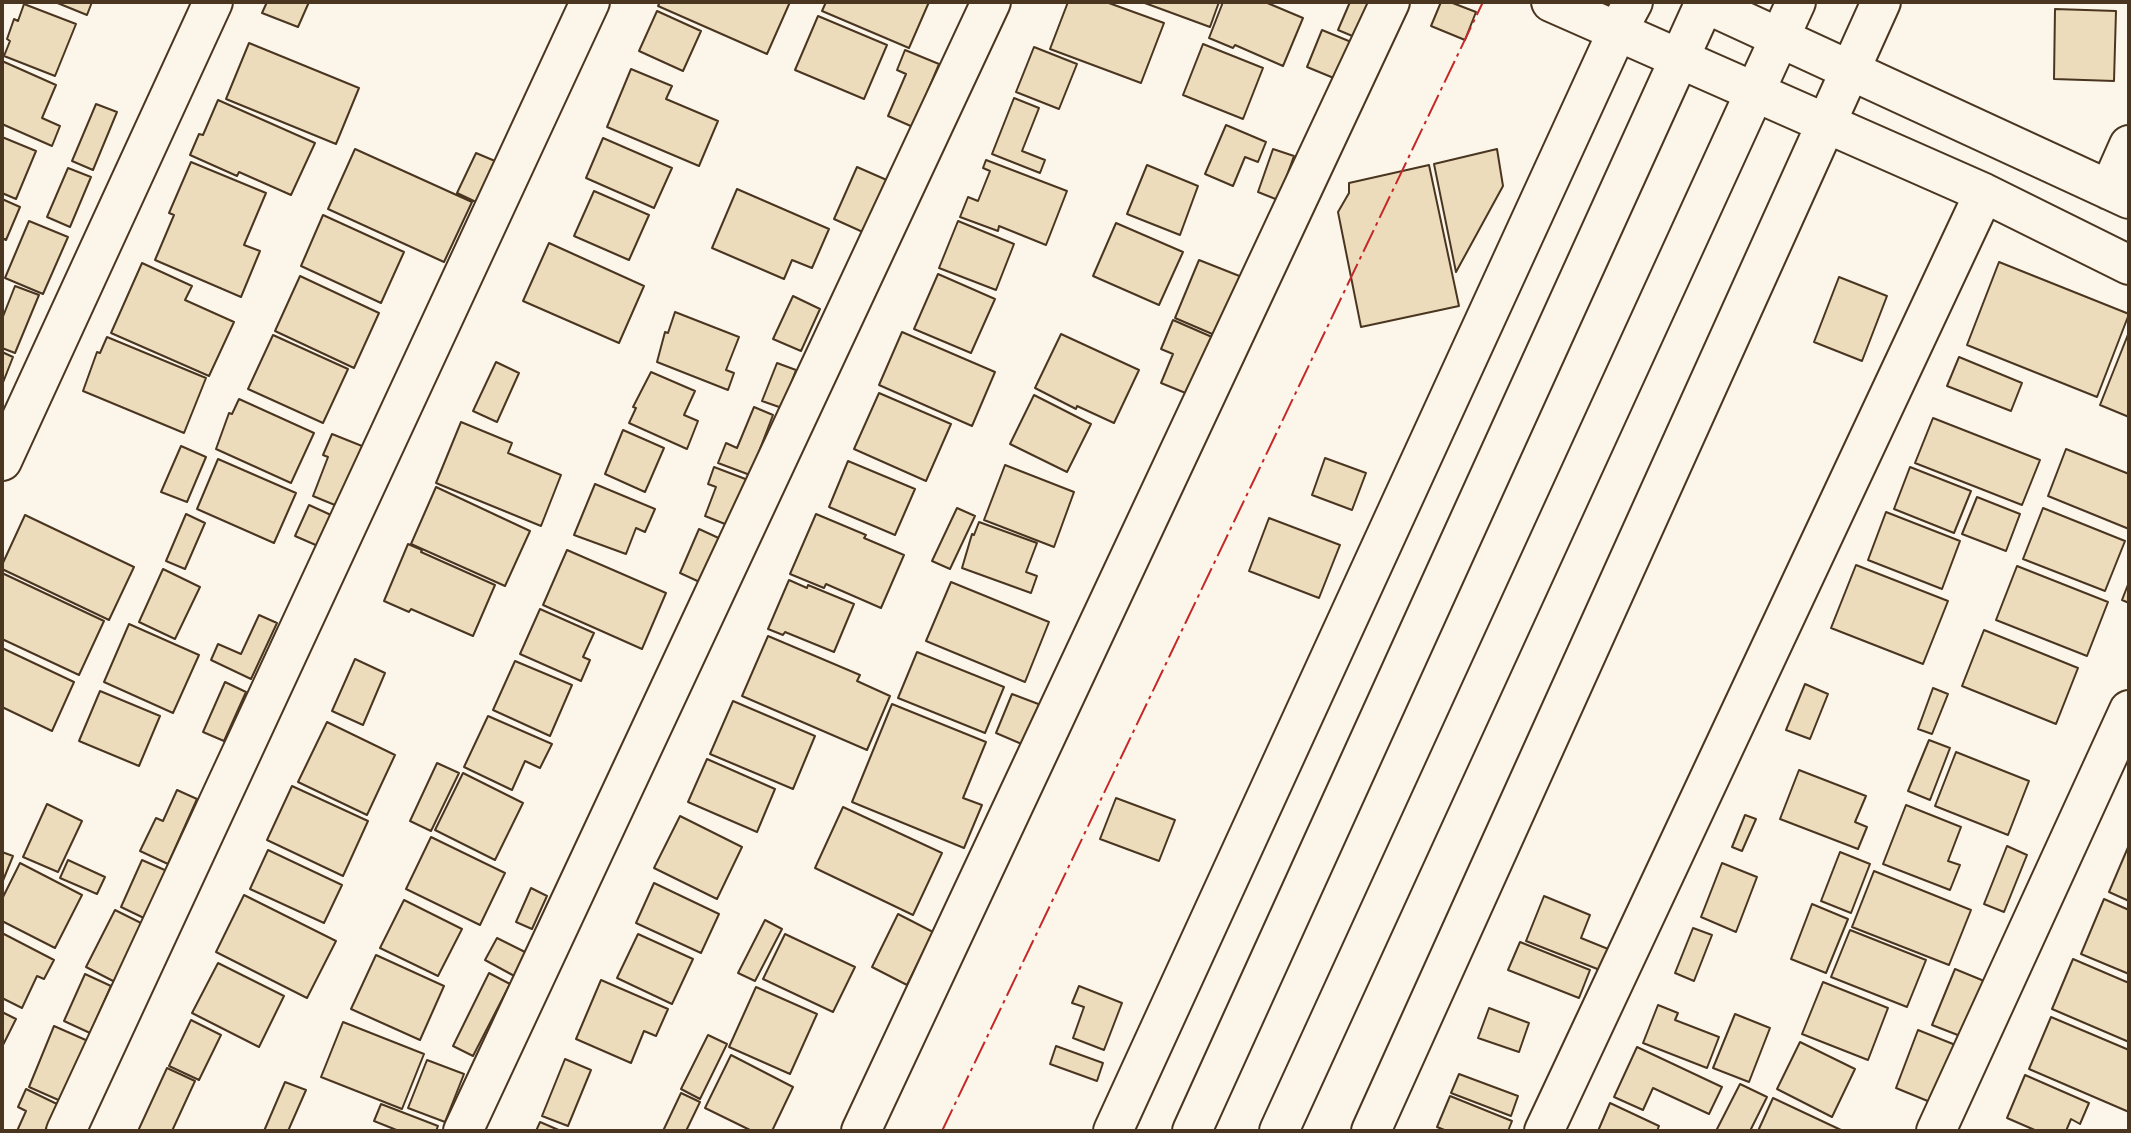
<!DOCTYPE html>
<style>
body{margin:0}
#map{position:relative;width:2131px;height:1133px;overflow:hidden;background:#fbf6e9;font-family:Spectral,serif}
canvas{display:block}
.frame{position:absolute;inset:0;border:4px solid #4a3520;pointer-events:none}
</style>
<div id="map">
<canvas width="2131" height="1133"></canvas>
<div class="frame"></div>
</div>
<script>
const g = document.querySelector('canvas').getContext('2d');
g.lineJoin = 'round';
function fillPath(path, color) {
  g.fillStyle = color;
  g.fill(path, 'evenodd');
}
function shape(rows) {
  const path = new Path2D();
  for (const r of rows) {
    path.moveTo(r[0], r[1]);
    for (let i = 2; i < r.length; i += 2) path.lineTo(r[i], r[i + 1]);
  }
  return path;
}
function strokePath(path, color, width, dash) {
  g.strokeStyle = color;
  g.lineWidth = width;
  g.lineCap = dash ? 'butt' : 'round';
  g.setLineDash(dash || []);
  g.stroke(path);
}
const building = shape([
 [55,2,92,2,87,15,55,2],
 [267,2,309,2,298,27,262,13,267,2],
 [660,2,790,2,767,54,658,6,660,2],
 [826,2,929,2,909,48,822,11,826,2],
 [1068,2,1106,2,1164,23,1141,83,1050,49,1068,2],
 [1142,2,1219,2,1210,27,1142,2],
 [1223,2,1265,2,1303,18,1283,66,1235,45,1233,48,1209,38,1223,2],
 [1350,2,1378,2,1362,40,1338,30,1350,2],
 [1441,2,1450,2,1476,12,1465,40,1431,26,1441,2],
 [24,4,76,24,55,76,4,56,10,41,7,39,14,19,18,21,24,4],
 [2055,9,2116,11,2114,81,2054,79,2055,9],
 [657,11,701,31,683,71,639,51,657,11],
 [818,16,887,45,864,99,795,70,818,16],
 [1322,30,1356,44,1341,81,1307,67,1322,30],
 [249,43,359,88,336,144,226,99,249,43],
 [1203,44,1263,68,1243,119,1183,95,1203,44],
 [1034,47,1077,64,1059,109,1016,92,1034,47],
 [905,50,939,64,913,127,888,116,906,74,897,70,905,50],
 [2,61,56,85,42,118,60,126,52,146,2,124,2,61],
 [631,69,672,86,666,99,718,121,699,166,607,127,631,69],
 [1014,98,1039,108,1022,151,1045,160,1040,173,992,154,1014,98],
 [218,100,315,143,291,195,239,172,237,176,190,155,199,134,203,135,218,100],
 [96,104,117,112,93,170,72,161,96,104],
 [1226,125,1266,142,1258,162,1245,157,1233,186,1205,174,1226,125],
 [2,137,36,151,16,199,2,193,2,137],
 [603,138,672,168,654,208,586,178,603,138],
 [355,149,472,202,444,262,328,209,355,149],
 [1273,149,1294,156,1278,200,1258,192,1273,149],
 [1497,149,1503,186,1456,272,1434,164,1497,149],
 [476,153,495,161,476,202,457,193,476,153],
 [986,160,1067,191,1046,245,999,226,998,231,960,217,968,197,978,201,990,171,983,168,986,160],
 [191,162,266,193,244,245,260,251,241,297,155,260,174,215,169,213,191,162],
 [1147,165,1198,186,1180,235,1127,214,1147,165],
 [1429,165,1459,306,1361,327,1338,212,1349,193,1349,183,1429,165],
 [857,167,889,181,865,233,834,219,857,167],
 [68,168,91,177,70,227,47,217,68,168],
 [737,189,829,229,812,268,792,260,784,279,712,248,737,189],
 [594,191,649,215,629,260,574,236,594,191],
 [2,199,20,207,6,240,2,238,2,199],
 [323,215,404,252,381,303,301,266,323,215],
 [29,221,68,237,43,294,5,278,29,221],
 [958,221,1014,244,996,290,939,268,958,221],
 [1116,223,1183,252,1159,305,1093,276,1116,223],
 [549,243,644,286,619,343,523,301,549,243],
 [1199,260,1242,277,1217,336,1175,318,1199,260],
 [1999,262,2129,314,2097,397,1967,345,1999,262],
 [142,263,192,286,185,300,234,322,209,376,111,333,142,263],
 [938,274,995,299,971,353,914,329,938,274],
 [300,276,379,313,354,368,275,331,300,276],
 [1839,277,1887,296,1862,361,1814,342,1839,277],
 [15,286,39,295,15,353,2,348,2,319,15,286],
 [793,296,820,309,801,351,773,339,793,296],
 [675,312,739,337,726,370,734,373,728,390,657,362,665,332,668,333,675,312],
 [1173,320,1212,337,1188,394,1161,383,1173,354,1161,349,1173,320],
 [902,332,995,372,972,426,879,385,902,332],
 [2129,332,2129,417,2100,405,2129,332],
 [1061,334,1139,370,1114,423,1077,406,1076,409,1035,388,1061,334],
 [273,335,348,369,323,423,248,389,273,335],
 [107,337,206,378,184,433,83,391,97,352,100,353,107,337],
 [2,352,13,357,2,385,2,352],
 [1959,357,2022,383,2011,411,1947,386,1959,357],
 [496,362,519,373,497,422,473,411,496,362],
 [777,363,796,370,782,408,762,401,777,363],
 [651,372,695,391,684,415,698,421,687,449,629,423,636,408,633,407,651,372],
 [879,393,951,424,926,481,854,449,879,393],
 [1034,395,1091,424,1067,472,1010,444,1034,395],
 [239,399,314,433,291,483,216,449,229,413,232,414,239,399],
 [754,407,773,415,750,475,718,463,726,443,737,448,754,407],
 [1933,418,2040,460,2022,505,1915,463,1933,418],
 [461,422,512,443,508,453,561,475,541,526,436,483,461,422],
 [623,430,664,448,645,492,605,474,623,430],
 [332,434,372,450,347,510,313,496,328,457,323,455,332,434],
 [181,446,206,457,187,502,161,492,181,446],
 [2066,449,2129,474,2129,529,2048,496,2066,449],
 [1325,458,1366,473,1352,510,1312,495,1325,458],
 [218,459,296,493,274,543,197,509,218,459],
 [848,461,915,489,895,535,829,507,848,461],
 [1005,465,1074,492,1054,547,984,520,1005,465],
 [714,467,748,480,730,526,705,516,716,487,708,484,714,467],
 [1910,467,1971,491,1954,533,1894,509,1910,467],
 [595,484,655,509,645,532,636,528,626,554,574,535,595,484],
 [436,487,530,531,505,586,411,544,436,487],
 [1977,497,2020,514,2006,551,1962,534,1977,497],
 [309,505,331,515,318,546,295,536,309,505],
 [957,508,975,516,950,569,932,561,957,508],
 [2043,508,2125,541,2105,591,2023,559,2043,508],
 [1886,512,1960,541,1942,589,1868,560,1886,512],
 [186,514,205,523,185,569,166,561,186,514],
 [816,514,866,535,864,538,904,555,881,608,826,584,824,588,790,574,816,514],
 [25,515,134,567,109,620,2,569,2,565,25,515],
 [1269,518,1340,545,1319,598,1249,571,1269,518],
 [979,522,1037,543,1026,572,1037,576,1031,593,962,568,972,534,974,535,979,522],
 [699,529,723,540,704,584,680,573,699,529],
 [408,544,422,550,421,552,495,585,473,636,411,609,409,612,384,601,408,544],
 [567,550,666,593,642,649,543,605,567,550],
 [1856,565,1948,601,1923,664,1831,628,1856,565],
 [2017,566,2108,602,2087,656,1996,620,2017,566],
 [163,569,200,587,175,639,139,622,163,569],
 [2,573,104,621,79,675,2,639,2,573],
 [789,580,807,588,808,585,854,604,834,652,785,632,783,635,768,629,789,580],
 [951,582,1049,622,1025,682,926,641,951,582],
 [2129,582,2129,603,2122,600,2129,582],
 [540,609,594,633,583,657,590,660,581,681,520,654,540,609],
 [259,615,277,623,251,679,211,660,218,644,241,654,259,615],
 [129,624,199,655,173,713,104,682,129,624],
 [1984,630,2078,668,2056,724,1962,686,1984,630],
 [768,636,860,675,857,681,890,696,867,750,742,696,768,636],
 [2,648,74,682,52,731,2,707,2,648],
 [917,652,1004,687,985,733,898,698,917,652],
 [355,659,385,673,363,725,332,711,355,659],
 [515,661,572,685,550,736,493,710,515,661],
 [225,682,246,692,224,741,203,732,225,682],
 [1805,684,1828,694,1810,739,1786,730,1805,684],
 [1933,688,1948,694,1932,734,1918,729,1933,688],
 [100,691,160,716,139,766,79,741,100,691],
 [1012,694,1041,705,1024,745,996,733,1012,694],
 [733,701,815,736,793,789,710,754,733,701],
 [892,704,986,742,963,798,982,805,964,848,852,802,892,704],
 [488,716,552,744,540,768,525,761,512,790,464,767,488,716],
 [327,722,395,755,367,815,298,782,327,722],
 [1929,740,1950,748,1930,800,1908,791,1929,740],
 [1956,752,2029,781,2008,835,1935,806,1956,752],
 [707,759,775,789,757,832,688,802,707,759],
 [437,763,459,773,431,831,410,821,437,763],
 [1799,770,1866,796,1855,822,1867,827,1858,849,1780,819,1799,770],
 [463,773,523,803,495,860,435,830,463,773],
 [292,786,368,821,343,876,267,840,292,786],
 [177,790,197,799,168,864,140,851,156,818,163,821,177,790],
 [1116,798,1175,820,1159,861,1100,839,1116,798],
 [47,804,82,821,58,872,23,857,47,804],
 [1906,805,1961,827,1948,861,1960,865,1950,890,1883,864,1906,805],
 [843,807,942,853,913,915,815,868,843,807],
 [1745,815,1756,819,1742,851,1732,847,1745,815],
 [680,816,742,847,717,899,654,868,680,816],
 [431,837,505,873,480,925,406,889,431,837],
 [2129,845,2129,901,2109,892,2129,845],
 [2007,846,2027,855,2004,912,1984,904,2007,846],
 [268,850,342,885,324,923,250,889,268,850],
 [2,852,13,856,2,883,2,852],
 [1840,852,1870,864,1851,913,1821,901,1840,852],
 [68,860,105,877,97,894,60,878,68,860],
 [142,860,167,871,146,919,121,907,142,860],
 [20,863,82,895,55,948,2,921,2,899,20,863],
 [1722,863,1757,877,1736,932,1701,917,1722,863],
 [1874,871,1971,910,1949,965,1852,927,1874,871],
 [654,883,719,914,701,953,636,923,654,883],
 [531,888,547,896,532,929,516,922,531,888],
 [244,895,336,941,307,998,216,952,244,895],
 [1544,896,1590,915,1581,938,1613,951,1605,972,1526,941,1544,896],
 [2104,899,2129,910,2129,974,2081,954,2104,899],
 [404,900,462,929,438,976,380,948,404,900],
 [1812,904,1848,919,1826,973,1791,959,1812,904],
 [115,910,143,924,115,982,86,967,115,910],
 [898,914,933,932,907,985,872,967,898,914],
 [765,920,782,929,755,981,738,973,765,920],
 [1693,928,1712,935,1694,981,1675,973,1693,928],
 [1850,930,1926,960,1907,1007,1831,977,1850,930],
 [2,933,54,960,44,979,37,976,22,1008,2,998,2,933],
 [638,934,693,959,672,1004,617,978,638,934],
 [785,934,855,967,833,1012,763,979,785,934],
 [497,938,529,954,518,978,485,960,497,938],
 [1520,942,1590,970,1579,998,1508,970,1520,942],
 [376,955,444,986,420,1040,351,1009,376,955],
 [2073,959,2129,983,2129,1042,2052,1009,2073,959],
 [218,963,284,996,259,1047,192,1013,218,963],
 [1955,969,1989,983,1968,1039,1932,1025,1955,969],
 [489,973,510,984,473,1056,453,1046,489,973],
 [85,974,111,986,90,1033,64,1021,85,974],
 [601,980,668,1009,656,1036,644,1031,631,1063,576,1039,601,980],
 [1823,982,1888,1008,1868,1060,1802,1034,1823,982],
 [1079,986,1122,1003,1104,1050,1073,1038,1084,1007,1072,1003,1079,986],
 [756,987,817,1014,790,1074,729,1047,756,987],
 [1658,1005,1678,1013,1675,1020,1719,1037,1707,1068,1643,1043,1658,1005],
 [1489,1008,1529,1023,1519,1052,1478,1038,1489,1008],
 [2,1012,16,1019,2,1047,2,1012],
 [1735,1014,1770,1028,1749,1082,1713,1068,1735,1014],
 [2051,1017,2129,1050,2129,1112,2029,1069,2051,1017],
 [191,1020,221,1035,199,1080,169,1066,191,1020],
 [343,1022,424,1054,402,1109,321,1077,343,1022],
 [54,1026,88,1041,63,1102,29,1087,54,1026],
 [1918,1030,1958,1046,1935,1104,1896,1088,1918,1030],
 [708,1035,727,1044,700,1099,681,1089,708,1035],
 [1800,1042,1855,1069,1832,1117,1777,1089,1800,1042],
 [1056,1046,1103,1063,1097,1081,1050,1064,1056,1046],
 [1637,1047,1722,1087,1709,1114,1653,1088,1643,1110,1614,1097,1637,1047],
 [731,1055,793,1087,772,1131,752,1131,705,1108,731,1055],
 [565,1059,591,1070,568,1126,542,1116,565,1059],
 [427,1060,464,1074,445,1122,408,1108,427,1060],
 [167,1068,195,1081,172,1131,138,1131,167,1068],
 [1459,1074,1518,1096,1511,1116,1451,1093,1459,1074],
 [2025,1075,2089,1103,2080,1124,2071,1119,2066,1131,2037,1131,2007,1118,2025,1075],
 [285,1082,306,1090,288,1131,264,1131,285,1082],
 [1740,1084,1767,1097,1750,1131,1716,1131,1740,1084],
 [26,1089,57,1104,45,1131,17,1131,26,1111,18,1107,26,1089],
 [681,1093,700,1102,686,1131,663,1131,681,1093],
 [1450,1096,1512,1121,1508,1131,1447,1131,1437,1127,1450,1096],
 [1773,1098,1841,1130,1840,1131,1758,1131,1773,1098],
 [1610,1103,1659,1126,1657,1131,1598,1131,1610,1103],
 [381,1104,438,1126,436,1131,399,1131,374,1121,381,1104],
 [540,1122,561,1131,536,1131,540,1122]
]);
const minor = shape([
 [1551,2,1984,193,2129,265],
 [1702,2,2129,199],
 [2109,190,2129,145],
 [2,461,213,2],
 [66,1131,590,2],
 [463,1131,991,2],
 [861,1131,1390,2],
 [1113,1131,1618,30,1633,2],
 [1371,1131,1881,2],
 [1544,1131,1984,193],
 [1936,1131,2129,710]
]);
const major = shape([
 [1192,1131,1705,2],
 [1279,1131,1796,2]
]);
const power = shape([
 [942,1131,1483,2]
]);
fillPath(building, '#ecdcbc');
strokePath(building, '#4a3520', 2);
strokePath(minor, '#4a3520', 42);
strokePath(major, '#4a3520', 42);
strokePath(minor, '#fbf6e9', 38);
strokePath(major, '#fbf6e9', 38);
strokePath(power, '#c62828', 2, [24, 5, 3.5, 5]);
</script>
